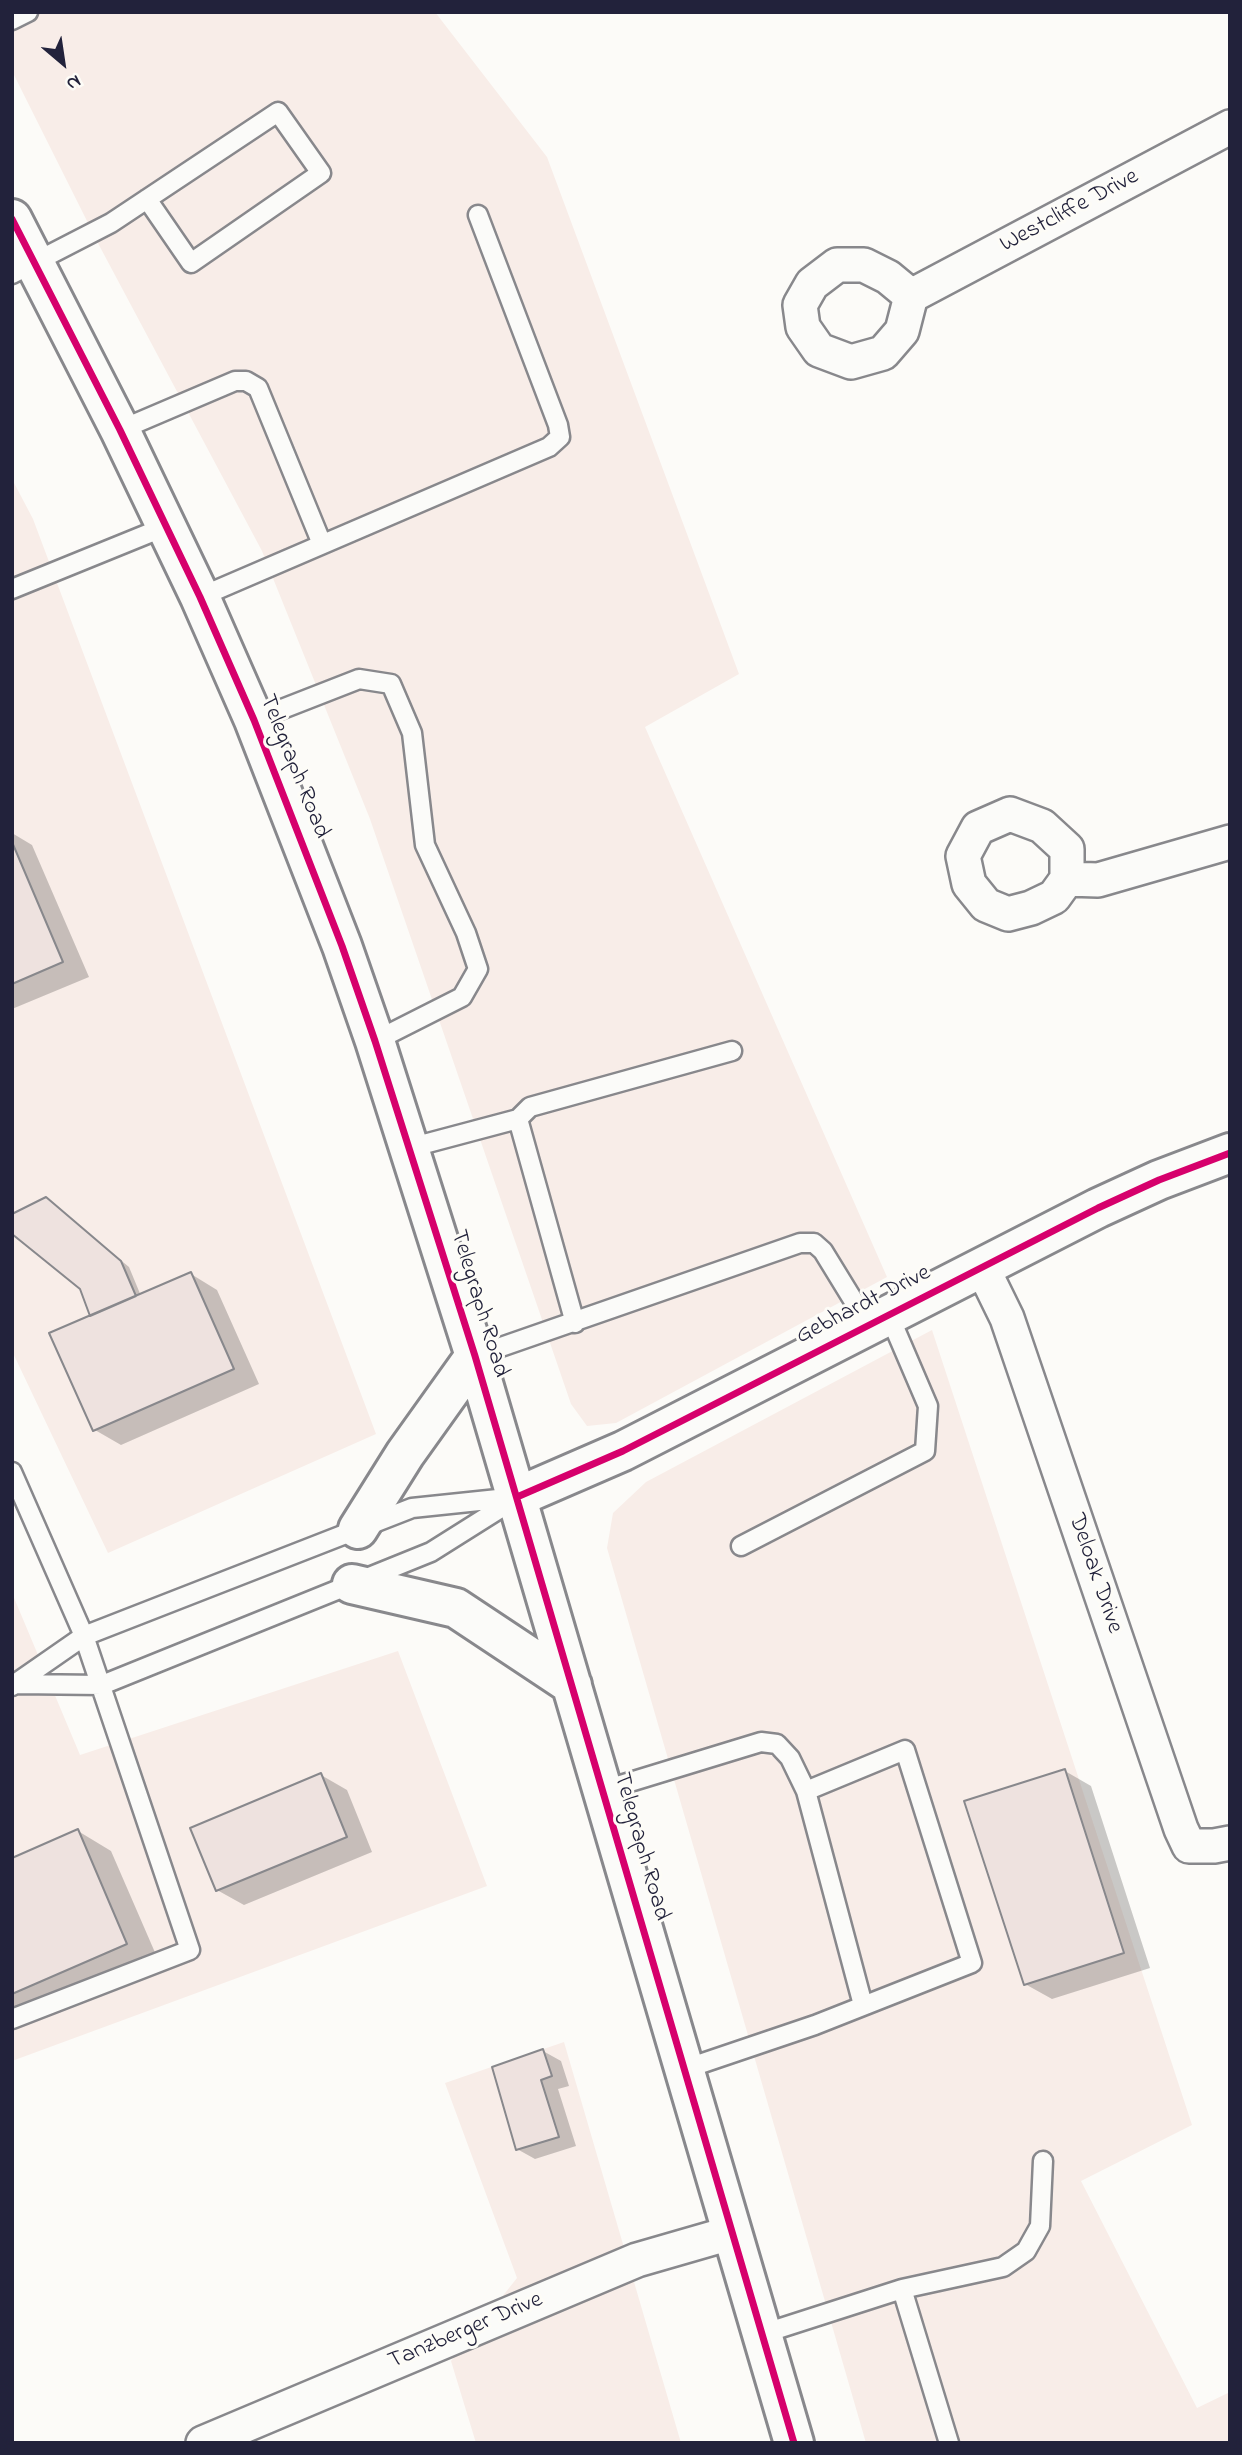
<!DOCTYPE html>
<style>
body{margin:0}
#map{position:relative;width:1242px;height:2455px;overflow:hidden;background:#fcfbf8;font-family:"Indie Flower",sans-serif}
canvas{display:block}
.frame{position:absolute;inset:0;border:14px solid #22223b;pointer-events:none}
.north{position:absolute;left:28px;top:28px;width:70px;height:70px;-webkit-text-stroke:5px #fdfcf7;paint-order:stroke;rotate:151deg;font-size:19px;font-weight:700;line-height:28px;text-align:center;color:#22223b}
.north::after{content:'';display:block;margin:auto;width:24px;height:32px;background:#22223b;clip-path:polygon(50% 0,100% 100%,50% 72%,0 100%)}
</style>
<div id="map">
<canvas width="1242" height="2455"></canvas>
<div class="frame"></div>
<div class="north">N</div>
</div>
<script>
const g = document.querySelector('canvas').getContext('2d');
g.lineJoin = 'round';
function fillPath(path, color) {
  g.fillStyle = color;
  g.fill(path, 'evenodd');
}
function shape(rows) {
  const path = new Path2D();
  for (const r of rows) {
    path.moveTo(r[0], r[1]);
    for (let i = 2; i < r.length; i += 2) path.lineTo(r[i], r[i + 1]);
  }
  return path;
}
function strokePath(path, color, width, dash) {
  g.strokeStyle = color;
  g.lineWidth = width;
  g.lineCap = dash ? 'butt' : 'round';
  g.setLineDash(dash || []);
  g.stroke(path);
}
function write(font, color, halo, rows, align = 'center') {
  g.font = font + ' "Indie Flower",sans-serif';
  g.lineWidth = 6;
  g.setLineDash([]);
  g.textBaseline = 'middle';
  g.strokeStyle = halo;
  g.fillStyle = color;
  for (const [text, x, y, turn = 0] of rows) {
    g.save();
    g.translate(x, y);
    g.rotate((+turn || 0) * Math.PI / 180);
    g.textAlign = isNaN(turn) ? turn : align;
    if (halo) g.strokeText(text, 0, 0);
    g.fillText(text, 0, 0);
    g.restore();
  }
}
const built = shape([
 [12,12,435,12,547,157,739,674,645,727,887,1277,616,1423,587,1426,571,1404,370,819,262,551,100,247,12,71],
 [12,479,33,519,376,1434,108,1553,12,1351],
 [932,1330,1192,2125,1081,2181,1197,2408,1230,2392,1230,2443,866,2443,607,1548,613,1513,646,1482],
 [12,1593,80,1755,398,1651,487,1886,12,2061],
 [564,2042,681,2443,476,2443,451,2361,517,2278,445,2083]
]);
const shadow = shape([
 [12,833,32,845,89,977,12,1009],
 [46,1199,129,1267,141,1296,191,1274,217,1290,259,1384,121,1445,95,1430,92,1317],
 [1065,1771,1091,1786,1150,1968,1052,1999,1025,1984],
 [321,1775,347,1790,372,1852,244,1905,217,1890],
 [78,1831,111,1851,160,1964,12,2028,12,1860],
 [543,2051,561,2061,569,2086,558,2089,576,2146,535,2159,517,2149]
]);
const building = shape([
 [12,842,63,962,12,984,12,842],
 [46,1197,121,1261,136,1296,90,1316,80,1289,12,1234,12,1214,46,1197],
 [191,1272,234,1369,93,1431,49,1333,191,1272],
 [1065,1769,1124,1953,1024,1985,964,1801,1065,1769],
 [321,1773,347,1837,216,1891,190,1828,321,1773],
 [78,1829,127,1944,12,1994,12,1858,78,1829],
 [543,2049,552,2076,541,2080,559,2137,516,2150,492,2067,543,2049]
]);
const service = shape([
 [12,20,28,12],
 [12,274,111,223,278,112,321,173,191,263,147,199],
 [120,430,235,381,246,381,258,388,322,544],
 [12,589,167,526],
 [200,597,549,447,560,437,558,425,478,215],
 [254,720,359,679,391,684,412,733,425,845,466,933,478,969,462,997,375,1041],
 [409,1148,518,1119],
 [575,1323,518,1119,530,1107,732,1051],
 [475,1356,800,1243,814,1243,823,1251,869,1326],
 [12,1472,84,1636,190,1950,12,2019],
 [741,1546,925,1451,928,1406,889,1315],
 [17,1684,102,1685,431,1552,512,1501],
 [12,1686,84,1636,412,1508,517,1497],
 [604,1790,761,1742,777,1744,790,1758,806,1791,905,1750,972,1963,815,2025,685,2069],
 [806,1791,863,2005],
 [902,2289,1003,2267,1026,2251,1040,2226,1043,2161],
 [762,2334,902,2289,949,2443]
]);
const minor = shape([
 [911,296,888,277,864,265,837,265,812,284,800,305,803,327,819,350,851,362,883,353,902,331,911,296,1230,127],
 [1010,814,1042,826,1067,849,1067,879,1054,897,1031,908,1008,914,986,905,969,884,963,856,978,828,1010,814],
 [1067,879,1098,880,1230,842],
 [982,1267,1007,1318,1181,1829,1189,1846,1214,1846,1230,1843],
 [203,2443,637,2260,734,2232]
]);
const tertiary = shape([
 [517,1497,623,1451,1098,1208,1159,1180,1230,1153]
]);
const primary = shape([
 [12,219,120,430,200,597,254,720,342,946,375,1041,475,1356,794,2443],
 [358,1529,405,1454,475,1356],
 [352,1584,456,1608,572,1685]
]);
const cycleway = shape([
 [12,219,120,430,200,597,254,720,342,946,375,1041,475,1356,794,2443],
 [517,1497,623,1451,1098,1208,1159,1180,1230,1153]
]);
const streetNames = [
 ["Westcliffe Drive",1070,212,-28],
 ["Telegraph Road",293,767,68],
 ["Telegraph Road",478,1304,73],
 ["Gebhardt Drive",864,1306,-27],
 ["Deloak Drive",1094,1574,71],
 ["Telegraph Road",640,1847,74],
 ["Tanzberger Drive",466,2332,-23]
];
fillPath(built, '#f8ede8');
fillPath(shadow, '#0003');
fillPath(building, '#eee2df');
strokePath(building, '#88888c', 2);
strokePath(service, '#88888c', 23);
strokePath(minor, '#88888c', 38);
strokePath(tertiary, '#88888c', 44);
strokePath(primary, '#88888c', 44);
strokePath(service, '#fbfbf9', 18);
strokePath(minor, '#fbfbf9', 33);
strokePath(tertiary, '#fbfbf9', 38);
strokePath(primary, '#fbfbf9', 38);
strokePath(cycleway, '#d6006c', 7);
write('24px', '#22223b', '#fdfcf7', streetNames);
</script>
